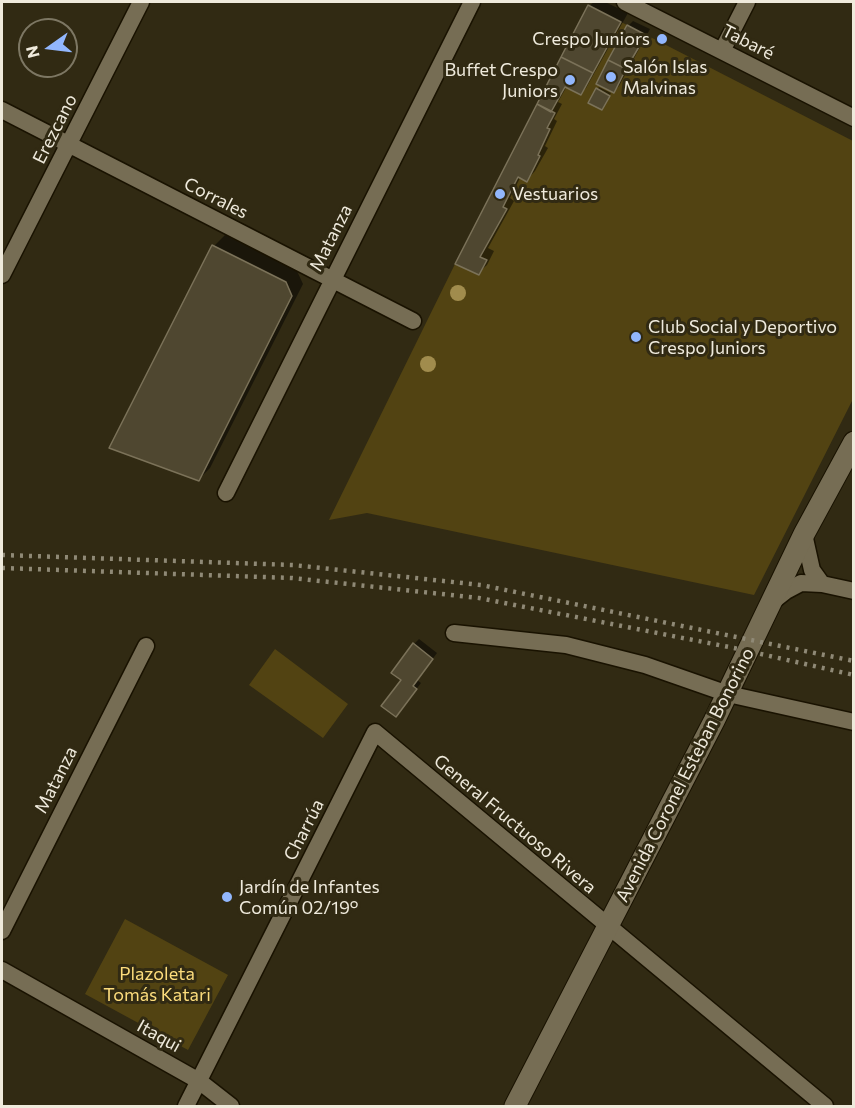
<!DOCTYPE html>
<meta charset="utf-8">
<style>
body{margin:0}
#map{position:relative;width:855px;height:1108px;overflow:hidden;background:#312a13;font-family:Commissioner,sans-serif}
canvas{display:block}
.frame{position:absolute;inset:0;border:3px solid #efeadc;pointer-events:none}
.north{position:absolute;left:18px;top:18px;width:60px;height:60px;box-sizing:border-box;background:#312a13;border:2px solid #7d7763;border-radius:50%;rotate:256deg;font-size:16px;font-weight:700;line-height:24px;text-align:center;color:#efeadc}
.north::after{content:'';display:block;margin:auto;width:21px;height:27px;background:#92b7fd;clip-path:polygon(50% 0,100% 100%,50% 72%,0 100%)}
</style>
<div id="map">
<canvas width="855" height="1108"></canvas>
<div class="frame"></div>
<div class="north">N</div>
</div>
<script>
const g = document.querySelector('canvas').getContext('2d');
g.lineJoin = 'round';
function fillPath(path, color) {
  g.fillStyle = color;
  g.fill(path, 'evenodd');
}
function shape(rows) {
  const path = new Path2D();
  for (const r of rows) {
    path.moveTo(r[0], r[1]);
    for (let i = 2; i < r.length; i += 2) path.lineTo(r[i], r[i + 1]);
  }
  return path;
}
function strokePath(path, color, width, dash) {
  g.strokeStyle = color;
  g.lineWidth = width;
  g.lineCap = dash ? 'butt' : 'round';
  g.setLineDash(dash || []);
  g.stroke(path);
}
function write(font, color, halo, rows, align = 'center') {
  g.font = font + ' Commissioner,sans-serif';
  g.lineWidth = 6;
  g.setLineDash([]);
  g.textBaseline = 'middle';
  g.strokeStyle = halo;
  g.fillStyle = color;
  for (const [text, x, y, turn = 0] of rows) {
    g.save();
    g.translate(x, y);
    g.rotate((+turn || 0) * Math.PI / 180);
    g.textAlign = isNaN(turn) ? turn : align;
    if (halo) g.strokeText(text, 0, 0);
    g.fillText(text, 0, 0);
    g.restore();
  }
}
const green = shape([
 [588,5,853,141,853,399,754,595,367,513,329,520,455,264],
 [275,649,348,704,323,738,249,685],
 [125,919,228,975,188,1050,85,994]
]);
const shadow = shape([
 [594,2,605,2,628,13,586,88,581,93,567,86,558,102,562,104,554,119,557,121,545,146,548,148,535,171,527,180,521,176,510,198,514,201,488,248,494,251,487,265,478,273,457,263,589,6],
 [633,21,650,29,619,86,614,91,628,26],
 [599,87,611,93,602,109,597,89],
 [225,235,297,271,303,284,210,468,199,479,214,246],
 [419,639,437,653,417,680,421,683,396,715,403,680,414,644]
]);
const building = shape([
 [588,5,621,22,593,73,561,57,588,5],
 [627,25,646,35,626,69,608,60,627,25],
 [561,57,593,73,581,95,565,87,551,112,537,104,561,57],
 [608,60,626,69,614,93,596,84,608,60],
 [596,88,610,96,602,110,588,103,596,88],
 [537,104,555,113,547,128,550,129,538,155,540,156,527,182,518,177,503,207,507,209,480,257,487,260,479,275,455,264,537,104],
 [212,245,286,282,292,296,199,481,109,448,212,245],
 [413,643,433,659,413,686,417,689,396,717,381,706,401,680,391,673,413,643]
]);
const minor = shape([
 [625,2,854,118],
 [722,51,747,2],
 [2,110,413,321],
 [2,275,141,2],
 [226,493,472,2],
 [804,534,812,570,822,584],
 [772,602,786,591,801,583,822,584,854,591],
 [454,633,566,645,645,665,728,694,854,722],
 [2,931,146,646],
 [2,970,199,1081,231,1106],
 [186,1106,375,732,825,1106]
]);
const tertiary = shape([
 [515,1106,714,721,804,534,854,442]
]);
const rail = shape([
 [2,555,293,565,481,585,854,661],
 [2,568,292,578,479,598,734,648,854,675]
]);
const trees = [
 [458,293],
 [428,364]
];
const markers = [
 [662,39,6,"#92b7fd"],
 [611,77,6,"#92b7fd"],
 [570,80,6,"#92b7fd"],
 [500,194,6,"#92b7fd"],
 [636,337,6,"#92b7fd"],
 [227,897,6,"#92b7fd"]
];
const poiNames = [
 ["Crespo Juniors",650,39,"right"],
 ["Salón Islas",623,67],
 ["Malvinas",623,88],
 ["Buffet Crespo",558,70,"right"],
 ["Juniors",558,91,"right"],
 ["Vestuarios",512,194],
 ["Club Social y Deportivo",648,327],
 ["Crespo Juniors",648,348],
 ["Jardín de Infantes",239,887],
 ["Común 02/19°",239,908]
];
const streetNames = [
 ["Tabaré",748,42,27],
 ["Erezcano",55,129,-63],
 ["Corrales",216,198,27],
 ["Matanza",331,238,-63],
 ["Avenida Coronel Esteban Bonorino",685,775,-63],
 ["Matanza",56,780,-63],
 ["General Fructuoso Rivera",515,824,40],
 ["Charrúa",304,830,-63],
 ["Itaqui",159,1036,29]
];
const parkNames = [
 ["Plazoleta",157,974],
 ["Tomás Katari",157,995]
];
fillPath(green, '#524312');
fillPath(shadow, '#0007');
fillPath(building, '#4f4730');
strokePath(building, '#7b7259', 1.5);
strokePath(minor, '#191200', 19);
strokePath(tertiary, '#191200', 23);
strokePath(minor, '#766d54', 16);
strokePath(tertiary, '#766d54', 21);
strokePath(rail, '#8f8976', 4.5, [3, 6]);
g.fillStyle = '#a18c4d';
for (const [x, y] of trees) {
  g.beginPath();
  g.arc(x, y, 8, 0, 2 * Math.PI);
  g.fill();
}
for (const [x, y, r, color] of markers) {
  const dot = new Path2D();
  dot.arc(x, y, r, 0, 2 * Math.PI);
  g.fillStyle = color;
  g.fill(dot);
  strokePath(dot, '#312a13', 2);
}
write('18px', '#efeadc', '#312a13', poiNames, 'left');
write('18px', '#efeadc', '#312a13', streetNames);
write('18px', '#fcdc7c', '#312a13', parkNames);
</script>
